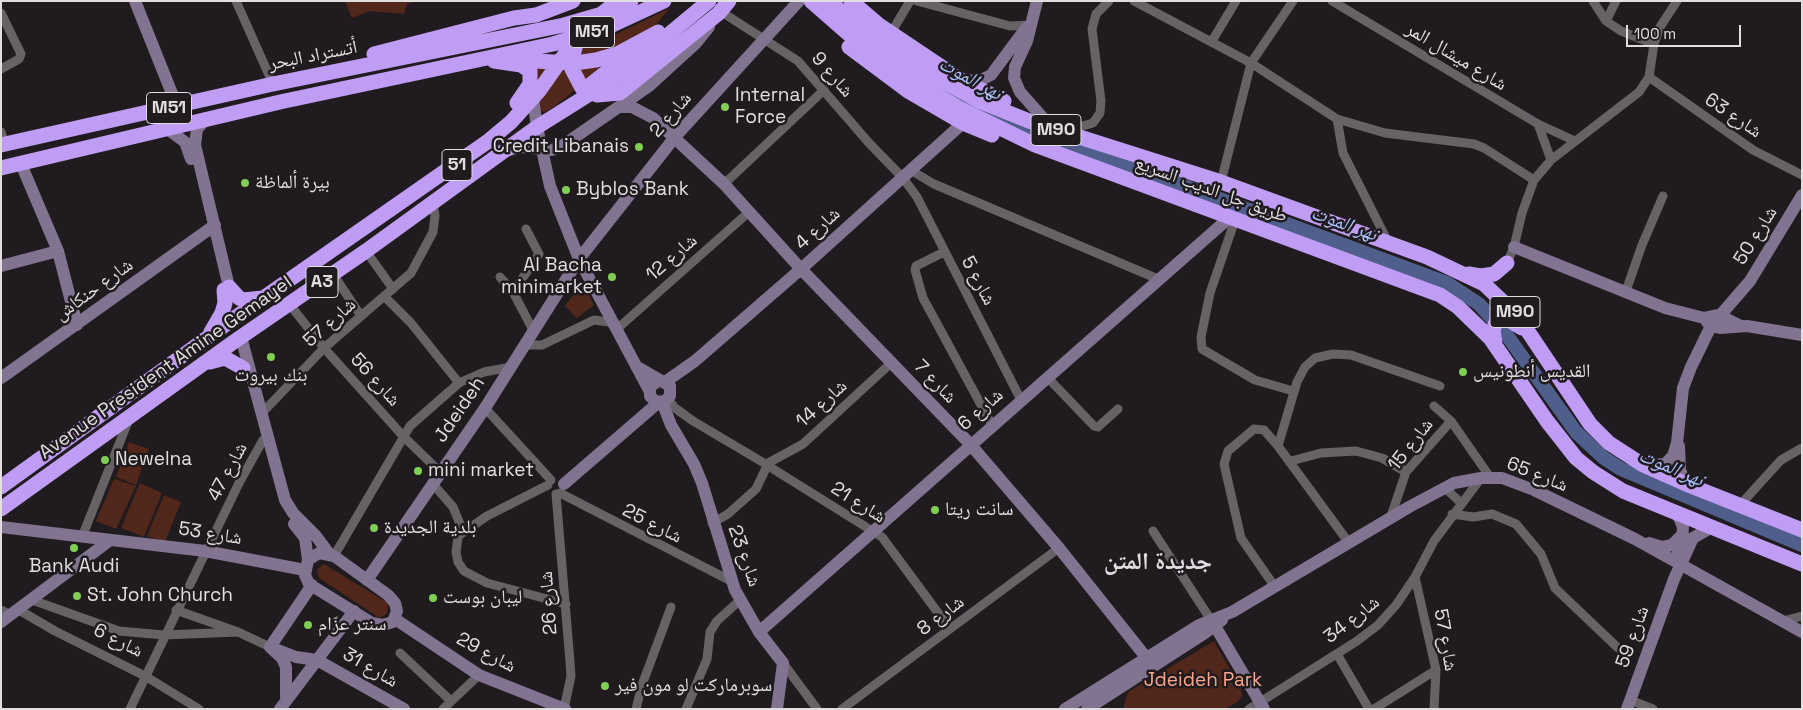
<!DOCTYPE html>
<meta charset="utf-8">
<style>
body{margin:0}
#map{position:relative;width:1803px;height:710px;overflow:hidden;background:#201b1f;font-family:"Space Grotesk",sans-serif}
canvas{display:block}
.frame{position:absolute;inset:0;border:2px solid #e1dee0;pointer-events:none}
.scale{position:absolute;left:1626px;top:25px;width:115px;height:22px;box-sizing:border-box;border:2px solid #e1dee0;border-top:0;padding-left:6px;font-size:15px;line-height:18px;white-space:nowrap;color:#e1dee0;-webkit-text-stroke:4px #201b1f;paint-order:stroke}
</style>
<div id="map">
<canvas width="1803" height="710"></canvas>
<div class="frame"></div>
<div class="scale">100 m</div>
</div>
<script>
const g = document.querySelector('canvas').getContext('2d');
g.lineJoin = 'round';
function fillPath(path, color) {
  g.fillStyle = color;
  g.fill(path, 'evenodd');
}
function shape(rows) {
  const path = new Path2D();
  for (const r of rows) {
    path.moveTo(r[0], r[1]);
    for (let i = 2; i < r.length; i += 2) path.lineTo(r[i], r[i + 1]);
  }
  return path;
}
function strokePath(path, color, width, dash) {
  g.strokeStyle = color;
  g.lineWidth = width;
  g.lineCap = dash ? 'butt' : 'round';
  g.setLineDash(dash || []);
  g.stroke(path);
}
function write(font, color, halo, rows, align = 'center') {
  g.font = font + ' "Space Grotesk","Noto Naskh Arabic",sans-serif';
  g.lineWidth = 5;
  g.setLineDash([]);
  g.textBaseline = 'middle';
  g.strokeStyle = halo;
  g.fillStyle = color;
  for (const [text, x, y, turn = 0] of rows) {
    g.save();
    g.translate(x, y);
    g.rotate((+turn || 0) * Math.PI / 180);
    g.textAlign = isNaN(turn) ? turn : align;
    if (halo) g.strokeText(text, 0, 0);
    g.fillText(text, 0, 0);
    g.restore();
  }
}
const green = shape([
 [345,1,419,1,407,4,404,14,370,11,352,18],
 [670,8,652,29,634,41,588,58,575,54,578,48,604,40],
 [618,56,555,106,545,112,539,111,531,68],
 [582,283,594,305,577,318,565,306],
 [129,442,149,449,136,485,116,477],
 [114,479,136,486,116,529,96,521],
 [140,483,162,493,144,537,121,528],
 [164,495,181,502,165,542,147,536],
 [324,564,386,602,388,605,387,613,382,617,378,617,319,578,317,569],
 [1214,641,1241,689,1242,696,1238,702,1225,709,1123,709,1128,692]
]);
const river = shape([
 [939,86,976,109,1447,283,1479,304,1506,334,1576,432,1604,458,1621,469,1802,545]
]);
const street = shape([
 [236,1,273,84],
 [917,1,1010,26,1029,25],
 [1134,1,1251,63,1337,119,1385,133,1474,144,1484,148,1534,180],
 [1332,1,1538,124,1575,141],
 [1593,1,1606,21,1621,31,1654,44],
 [720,11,798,61,869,143,903,178,917,197,1021,400],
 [1,13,21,54,19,59,1,69],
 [1606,21,1616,1],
 [891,33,910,1],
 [1212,41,1236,1],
 [1649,77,1753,150,1802,175],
 [1337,119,1343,153,1388,242],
 [1538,124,1551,160],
 [1076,128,1093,123,1100,113,1101,101,1092,29,1096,14,1109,1],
 [1,132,5,145],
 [912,171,934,184,1158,279],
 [1221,182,1251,63,1293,1],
 [724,184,824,90],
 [1235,220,1210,293,1201,337,1202,349,1255,380,1293,391],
 [366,251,393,289],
 [944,252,916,266,915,270,923,298,992,425],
 [1507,263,1514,247,1522,213,1534,180,1551,160,1639,92,1649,77,1654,44,1660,27,1677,1],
 [333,274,361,316],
 [500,277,513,292,534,332],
 [1626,291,1642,245,1663,196],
 [513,292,539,254,526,229],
 [385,297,411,323,459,383],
 [290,305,324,348,403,436,440,472],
 [617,329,749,212],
 [525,345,542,345,594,320,609,322,615,326],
 [1047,377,1094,426,1098,427,1118,409],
 [668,399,675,408,693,421,764,463],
 [1434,406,1451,421,1490,477],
 [485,408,551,480],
 [263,412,324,348,411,273,433,232,435,216,433,203],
 [1278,446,1297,382,1305,367,1315,358,1333,354,1351,355,1440,386],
 [1291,461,1321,453,1356,451,1382,458,1406,472],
 [770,462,803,444,891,363],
 [770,467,882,537,950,629],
 [433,484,453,507,460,524,456,552,458,562,464,571,487,583,566,604],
 [1445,488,1460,502],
 [560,493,731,581],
 [556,494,570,662,571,676,564,709],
 [1741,504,1781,460,1802,448],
 [1452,514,1473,517,1492,514,1516,524,1541,554,1555,588,1618,648],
 [1390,519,1406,472,1451,421],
 [712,523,728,514,756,489,766,468],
 [1153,531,1211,620],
 [458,536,487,516,548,485],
 [82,537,129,419],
 [334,556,410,426,459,383,484,372,511,367],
 [1415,577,1436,670,1434,709],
 [1275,587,1241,538,1224,464,1228,451,1254,429,1264,430,1278,446,1349,543],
 [32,600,119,631,164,635,238,632],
 [1,610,11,615],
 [19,610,55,631,145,676,199,709],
 [176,610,238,632,270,647],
 [1783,621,1802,616],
 [400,653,451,701],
 [1337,654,1369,709],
 [783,663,817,709],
 [1630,700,1653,709],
 [130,709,239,483,263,440],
 [443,709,479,675],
 [636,709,642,685,671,607],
 [686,709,707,659,710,632,717,621,740,600],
 [842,709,1059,548],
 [1249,709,1357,641,1378,625,1396,605,1415,577,1434,541,1481,478],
 [1374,709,1436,670]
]);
const secondary = shape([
 [135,1,177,106],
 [1037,1,1027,41,1015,67,1014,78,1020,92,1043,118],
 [963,80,979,81,991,75,1026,28],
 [532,91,537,127,550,186,579,259,649,390],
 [621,107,632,107,653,118,724,184,801,269,970,444,1059,548,1153,666],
 [207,118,197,129,195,145,229,287],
 [166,128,185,142,191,159],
 [506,151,520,147,552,150,562,146,649,86,696,43,709,27],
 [21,164,58,251,77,325],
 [1514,247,1665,308,1704,318,1719,315,1741,326],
 [1,266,58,251],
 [1707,322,1711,326,1720,328,1747,326,1802,335],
 [241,337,285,500,293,513,316,536,330,555],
 [639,368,670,386,670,396,664,402,655,401,650,396,650,387,658,381],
 [1,378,215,225],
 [665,382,695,361,801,269,963,123],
 [664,402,664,407,671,425,694,464,702,483,735,590,759,632,783,663,777,709],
 [1679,446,1680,470,1686,484],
 [1646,465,1665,464,1673,456,1677,443,1683,388,1691,367,1711,326,1750,281,1802,195],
 [564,484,659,402],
 [294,524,305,538,308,560],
 [1,527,205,551,305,570],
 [1649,543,1662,547,1672,545,1683,534],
 [319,553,334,556,388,595,395,603,397,611,393,622,383,625,372,623,309,584,305,575,308,560,319,553],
 [1676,559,1682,542,1683,527,1677,513],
 [367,580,485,408,579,259,675,137,799,1],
 [395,619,479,675,565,709],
 [1212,621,1264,709],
 [1,622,109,541],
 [759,632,1229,218],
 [270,647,296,657,317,660,404,709],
 [286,697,286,667,282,658,270,647,312,585],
 [280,709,354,611],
 [1065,709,1199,625,1232,612,1409,507,1454,483,1481,478,1502,478,1534,490,1635,539,1802,632],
 [1087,709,1205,633,1222,620],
 [1627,709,1674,579,1693,538,1712,527]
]);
const highway = shape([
 [811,1,859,43,912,80,959,108,1035,145,1440,295,1458,307,1490,338,1547,421,1576,458,1593,472,1623,491,1802,564],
 [829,1,862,29,905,60,979,101,1029,121,1221,182,1427,257,1484,284,1517,315,1590,424,1609,443,1643,465,1686,484,1802,530],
 [851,1,879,25,961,80,1004,101],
 [576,44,571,63,572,69,582,88,597,95,620,93,719,13,729,1],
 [849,47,908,91,963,123,992,135],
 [374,54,514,18,536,15,573,1],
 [515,60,575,63,596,60,617,54,658,32],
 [494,61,521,65,530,71,530,84,517,103],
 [585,89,630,53],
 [1,145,273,84,564,25,602,14,631,1],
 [1,168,280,102,553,44,608,27,664,1],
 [1469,274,1481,276,1494,274,1507,263],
 [229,287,239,298,244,300,262,298],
 [211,332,222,313,225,303,224,290],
 [1495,344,1493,330,1497,320,1507,319,1522,328],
 [210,362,225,358,243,368],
 [1,487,236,317,487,142,511,122,539,91,570,47,599,16,618,1],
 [1,509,235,341,366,251,537,127,620,75,709,1]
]);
const markers = [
 [725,107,5,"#7fd052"],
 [639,147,5,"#7fd052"],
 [245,183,5,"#7fd052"],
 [566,190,5,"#7fd052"],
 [612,277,5,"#7fd052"],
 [271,357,5,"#7fd052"],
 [1463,372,5,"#7fd052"],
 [105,460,5,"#7fd052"],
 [418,471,5,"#7fd052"],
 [935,510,5,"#7fd052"],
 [374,528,5,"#7fd052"],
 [74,548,5,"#7fd052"],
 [77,596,5,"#7fd052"],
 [433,598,5,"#7fd052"],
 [308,625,5,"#7fd052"],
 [605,686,5,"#7fd052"]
];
const shields = [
 [592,32,45],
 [169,108,45],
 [1056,130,50],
 [457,165,30],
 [322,282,32],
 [1515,312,50]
];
const shieldNames = [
 ["M51",592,32],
 ["M51",169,108],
 ["M90",1056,130],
 ["51",457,165],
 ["A3",322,282],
 ["M90",1515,312]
];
const streetNames = [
 ["أتستراد البحر",313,56,-11],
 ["شارع ميشال المر",1456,57,31],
 ["شارع 9",832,75,49],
 ["شارع 2",671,115,-49],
 ["شارع 63",1733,116,34],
 ["طريق جل الديب السريع",1211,190,20],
 ["شارع 4",818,229,-42],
 ["شارع 50",1756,236,-58],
 ["شارع 12",672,258,-41],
 ["شارع 5",978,281,62],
 ["شارع حنكاش",94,290,-36],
 ["شارع 57",330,323,-42],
 ["Avenue President Amine Gemayel",166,368,-35],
 ["شارع 56",375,380,48],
 ["شارع 7",935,382,46],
 ["شارع 14",822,404,-42],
 ["Jdeideh",460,410,-56],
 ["شارع 6",981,410,-41],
 ["شارع 15",1411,445,-52],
 ["شارع 47",228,472,-62],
 ["شارع 65",1537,475,22],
 ["شارع 21",858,503,32],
 ["شارع 25",652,524,27],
 ["شارع 53",210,534,9],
 ["شارع 23",744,556,70],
 ["شارع 26",549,603,-94],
 ["شارع 8",941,616,-37],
 ["شارع 34",1352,620,-38],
 ["شارع 59",1633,637,-70],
 ["شارع 57",1445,640,80],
 ["شارع 6",118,641,27],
 ["شارع 29",486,653,28],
 ["شارع 31",370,668,30]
];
const poiNames = [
 ["Internal",735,96],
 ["Force",735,118],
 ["Credit Libanais",629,147,"right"],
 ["بيرة ألماظة",255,183],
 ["Byblos Bank",576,190],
 ["Al Bacha",602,266,"right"],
 ["minimarket",602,288,"right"],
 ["القديس أنطونيس",1473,372],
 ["بنك بيروت",271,376,"center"],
 ["Newelna",115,460],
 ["mini market",428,471],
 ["سانت ريتا",945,510],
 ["بلدية الجديدة",384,528],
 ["Bank Audi",74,567,"center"],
 ["St. John Church",87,596],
 ["ليبان بوست",443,598],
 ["سنتر عزّام",318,625],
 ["سوبرماركت لو مون فير",615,686]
];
const parkNames = [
 ["Jdeideh Park",1203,681]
];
const waterNames = [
 ["نهر الموت",970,79,29],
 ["نهر الموت",1344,224,20],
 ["نهر الموت",1671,468,23]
];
const districtNames = [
 ["جديدة المتن",1158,562]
];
fillPath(green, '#50271a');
strokePath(river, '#505e8c', 14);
strokePath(street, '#676266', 9);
strokePath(secondary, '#827491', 12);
strokePath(highway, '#c09df4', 15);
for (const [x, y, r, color] of markers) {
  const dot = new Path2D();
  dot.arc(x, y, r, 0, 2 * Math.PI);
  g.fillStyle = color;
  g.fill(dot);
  strokePath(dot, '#201b1f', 2);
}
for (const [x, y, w] of shields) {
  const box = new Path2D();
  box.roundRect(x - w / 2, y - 15.5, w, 31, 4);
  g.fillStyle = '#201b1f';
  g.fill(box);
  strokePath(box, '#e1dee0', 1);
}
write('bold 18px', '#e1dee0', null, shieldNames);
write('19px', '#e1dee0', '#201b1f', streetNames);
write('19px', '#e1dee0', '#201b1f', poiNames, 'left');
write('19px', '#fba78c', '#201b1f', parkNames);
write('italic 20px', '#abbff9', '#201b1f', waterNames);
write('bold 24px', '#e1dbe0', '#201b1f', districtNames);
</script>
